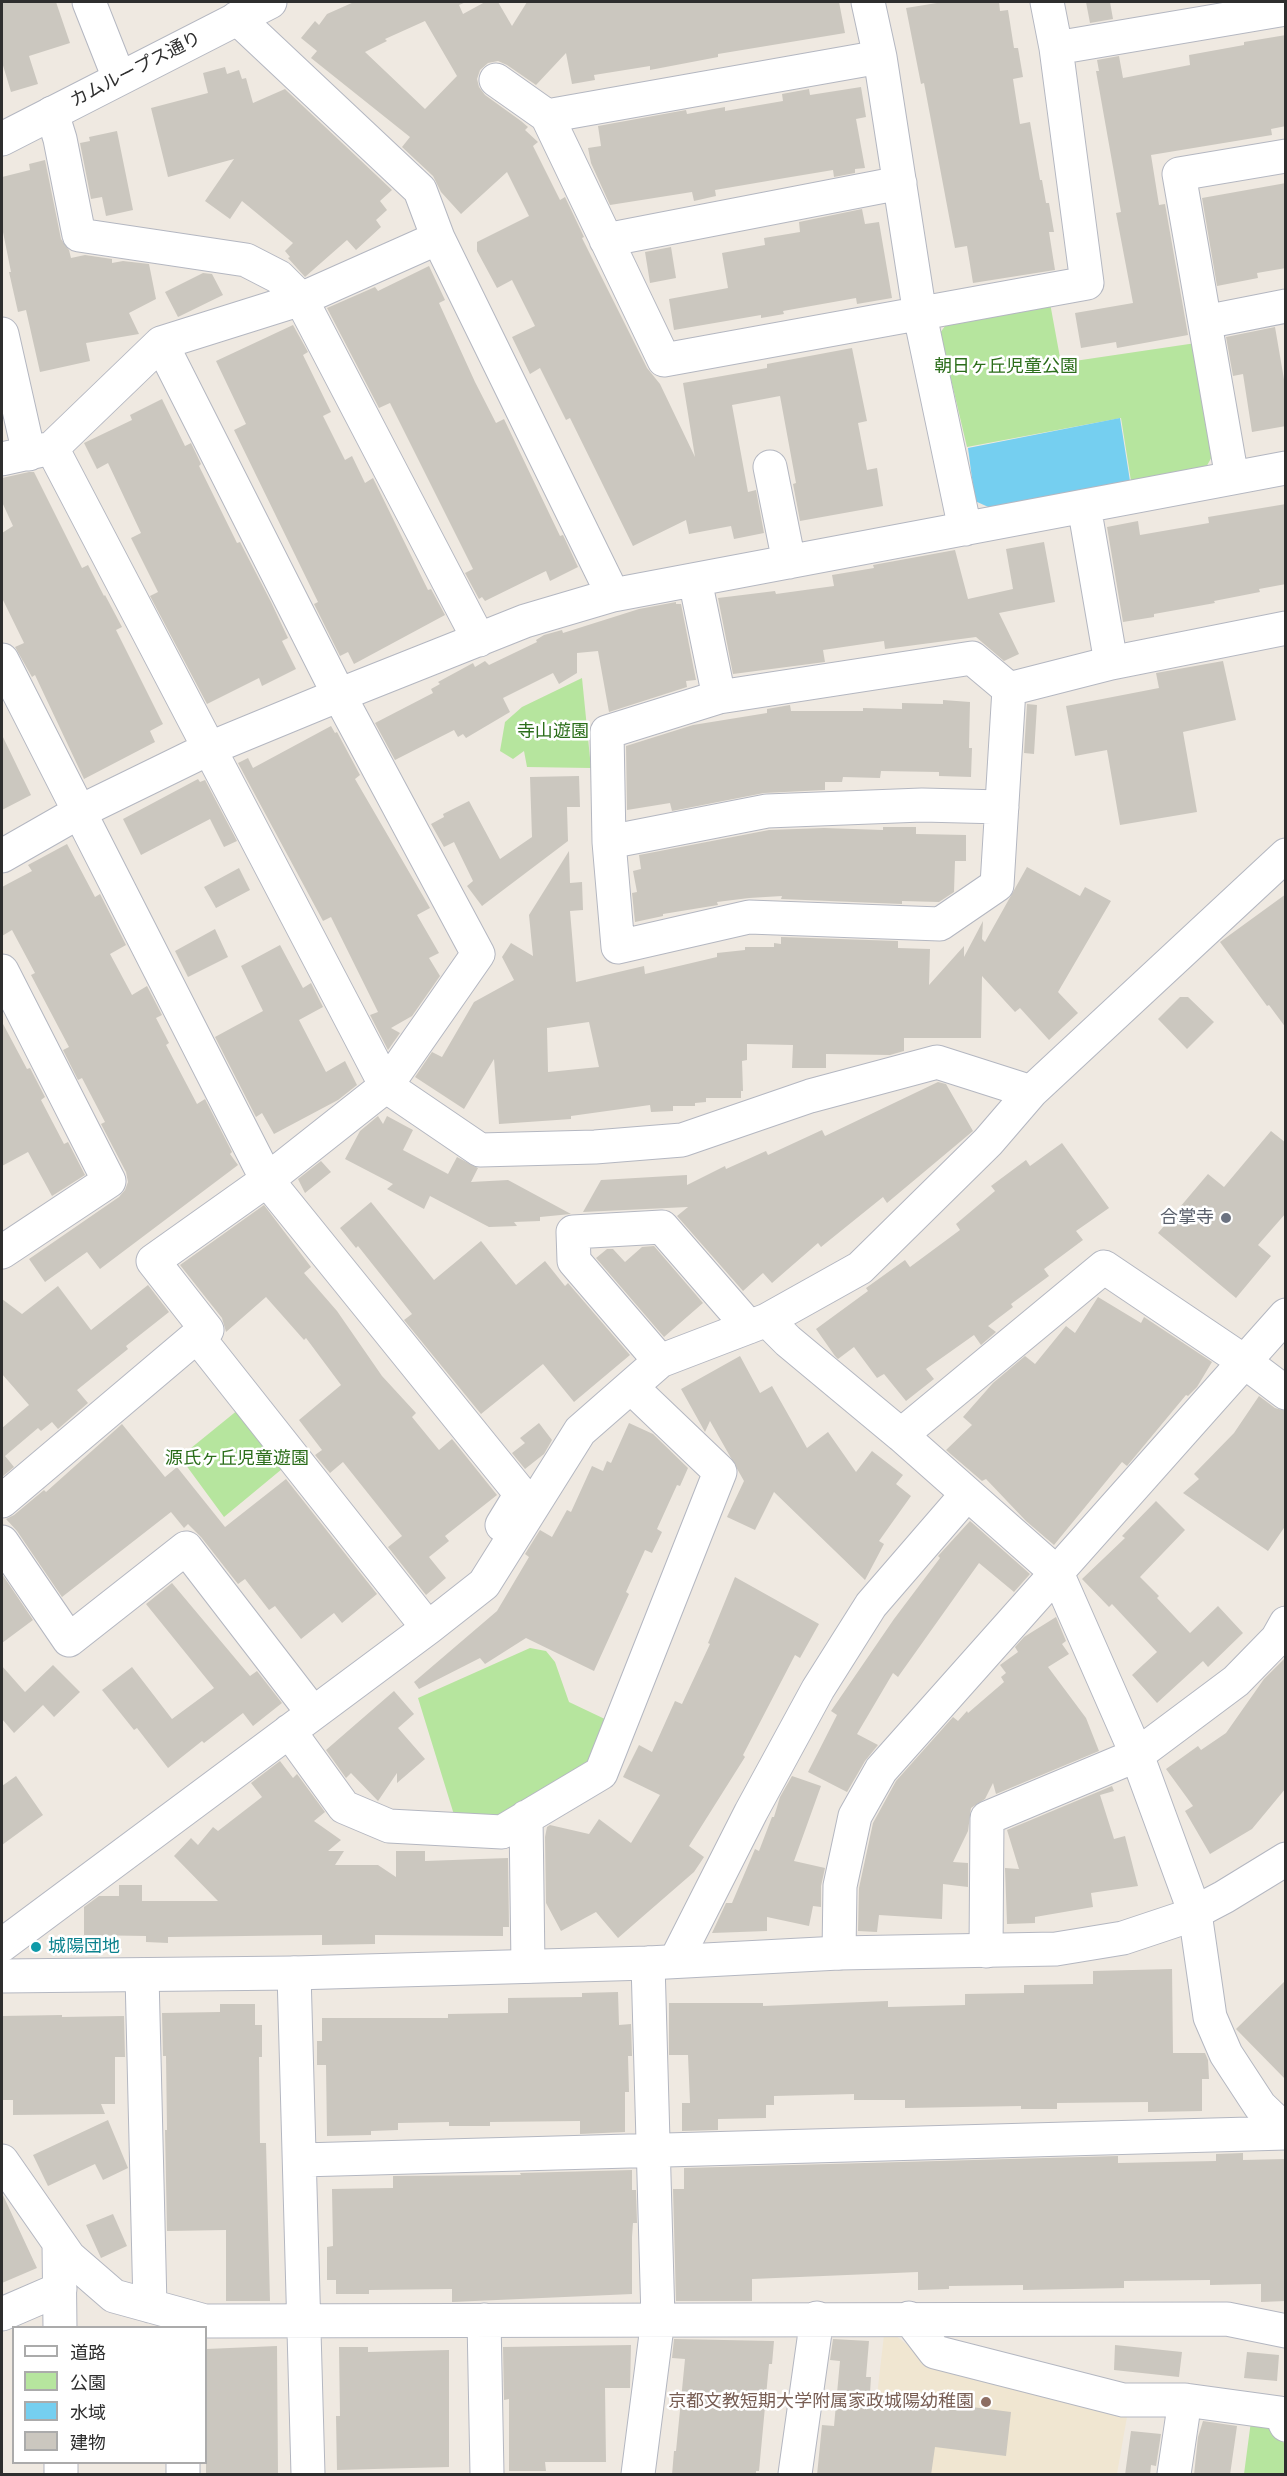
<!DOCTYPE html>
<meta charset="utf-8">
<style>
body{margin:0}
#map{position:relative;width:1287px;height:2476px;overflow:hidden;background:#efe9e1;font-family:"Varela Round","Noto Sans JP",sans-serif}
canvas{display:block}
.frame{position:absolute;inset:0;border:3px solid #2e2e2e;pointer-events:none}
.legend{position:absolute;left:12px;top:2326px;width:195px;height:138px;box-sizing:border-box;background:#fff;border:2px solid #ababab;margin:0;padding:8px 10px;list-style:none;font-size:18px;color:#2e2e2e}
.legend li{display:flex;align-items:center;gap:12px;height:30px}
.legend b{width:30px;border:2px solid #ababab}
</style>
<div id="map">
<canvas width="1287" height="2476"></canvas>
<div class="frame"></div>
<ul class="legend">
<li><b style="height:8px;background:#fff"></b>道路</li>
<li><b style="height:16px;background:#b6e59e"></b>公園</li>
<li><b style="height:16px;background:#75cff0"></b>水域</li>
<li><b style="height:16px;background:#cbc7bf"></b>建物</li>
</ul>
</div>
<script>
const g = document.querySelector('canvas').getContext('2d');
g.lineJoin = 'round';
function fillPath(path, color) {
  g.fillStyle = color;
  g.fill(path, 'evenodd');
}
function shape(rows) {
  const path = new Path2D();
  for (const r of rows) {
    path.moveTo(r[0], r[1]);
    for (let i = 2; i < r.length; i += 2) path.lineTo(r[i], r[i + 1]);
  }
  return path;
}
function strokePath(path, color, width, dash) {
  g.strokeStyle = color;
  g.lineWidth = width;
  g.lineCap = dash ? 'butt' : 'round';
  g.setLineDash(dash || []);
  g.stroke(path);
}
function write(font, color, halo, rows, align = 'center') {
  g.font = font + ' "Varela Round","Noto Sans JP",sans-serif';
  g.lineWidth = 5;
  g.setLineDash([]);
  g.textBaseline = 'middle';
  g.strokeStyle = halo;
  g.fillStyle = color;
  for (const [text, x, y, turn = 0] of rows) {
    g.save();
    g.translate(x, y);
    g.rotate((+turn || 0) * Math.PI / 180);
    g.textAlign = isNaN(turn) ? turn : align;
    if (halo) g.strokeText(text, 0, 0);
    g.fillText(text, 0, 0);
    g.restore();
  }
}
const education = shape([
 [884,2335,895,2335,927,2361,1128,2411,1117,2474,868,2474]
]);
const green = shape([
 [1050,303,1061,363,1196,343,1215,451,1204,471,1131,481,1121,418,967,447,940,333,948,322],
 [582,678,591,768,527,767,524,751,513,759,500,751,505,722,522,707],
 [244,1405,288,1464,224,1517,180,1457],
 [530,1648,546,1651,555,1662,569,1702,609,1721,592,1766,499,1823,455,1818,418,1698],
 [1251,2421,1263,2423,1280,2433,1285,2446,1285,2474,1244,2474]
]);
const water = shape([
 [1120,418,1130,481,995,510,975,501,968,448]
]);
const building = shape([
 [2,2,56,2,70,43,29,56,38,84,11,92,2,62],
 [354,2,466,2,459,5,463,14,485,2,498,2,512,26,527,2,839,2,845,33,718,54,718,57,650,70,650,66,594,75,595,80,572,84,566,53,536,85,507,65,498,61,488,63,480,70,477,79,479,87,485,95,521,121,528,127,525,130,538,142,533,146,560,200,565,197,584,237,582,238,647,368,660,384,695,457,683,383,767,368,767,364,852,348,867,421,858,423,867,470,877,468,883,506,800,521,793,484,796,483,780,396,732,405,748,492,756,490,764,533,734,539,731,526,689,534,686,520,633,546,570,418,566,420,540,368,530,374,512,337,535,326,512,280,497,288,477,251,477,242,529,216,507,172,461,214,441,192,433,176,402,147,410,137,311,58,317,51,301,38,315,21,319,25,327,14],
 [425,21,457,76,425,109,365,52,387,41,385,39],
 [943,2,999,2,1000,11,1008,10,1014,48,1018,48,1023,77,1013,79,1020,124,1030,122,1040,180,1042,180,1046,203,1049,203,1054,232,1049,232,1055,270,973,283,967,246,955,248,924,83,921,84,906,8],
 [1086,2,1110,2,1113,19,1090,23],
 [1286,35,1286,126,1271,129,1272,135,1151,155,1159,205,1165,204,1188,335,1117,348,1116,342,1081,348,1075,313,1133,303,1116,213,1121,212,1096,71,1099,71,1097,60,1119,56,1123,78,1190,65,1189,55,1244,45,1244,42],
 [225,67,227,74,239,70,242,79,246,78,253,103,285,89,287,91,392,190,380,201,387,210,376,220,381,227,356,250,347,240,305,277,288,258,290,257,285,251,293,243,242,201,230,219,205,201,234,159,168,177,151,108,208,93,203,73],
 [861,87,866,117,856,119,865,168,855,169,855,173,834,177,833,170,785,178,715,190,716,196,694,201,692,192,610,205,591,163,588,148,601,146,598,126,686,110,687,114,725,107,725,111,783,101,782,94,809,89,810,95],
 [117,131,133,210,106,216,102,197,91,199,80,143,90,141,89,137],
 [45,160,61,239,69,250,71,258,85,255,112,259,112,263,123,261,149,264,156,299,129,313,139,334,86,343,90,361,40,372,26,310,18,312,9,272,11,272,2,227,2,177,30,170,29,164],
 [1286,183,1286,268,1257,273,1258,278,1217,286,1202,198],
 [862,209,865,224,879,222,892,298,857,304,856,298,783,311,784,314,761,318,761,315,674,330,669,299,728,288,722,253,765,245,764,238,800,232,799,222],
 [671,247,676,278,650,283,645,252],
 [429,266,445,300,439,303,475,382,496,423,504,419,560,536,563,535,578,567,550,581,546,571,485,601,482,597,479,599,465,573,473,569,390,403,379,408,327,308,375,287,378,291],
 [203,273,212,274,223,295,178,317,165,292],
 [293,325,308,352,303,355,331,412,323,416,345,460,352,456,365,483,373,478,428,590,431,589,445,615,354,664,348,652,340,656,314,604,318,602,234,430,246,424,216,361],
 [1275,327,1286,391,1286,426,1252,432,1243,374,1233,376,1226,337],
 [162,399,185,446,191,443,201,464,199,466,237,543,240,542,271,602,288,638,282,641,296,669,262,686,259,678,207,704,150,596,158,592,131,538,141,533,108,463,97,469,84,443,132,420,130,415],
 [29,472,34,472,82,568,88,565,104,596,105,595,122,627,116,630,163,724,150,731,155,742,84,779,35,675,32,677,15,647,24,643,2,598,2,533,13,526,2,502,2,478],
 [1286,504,1286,584,1259,589,1260,592,1214,601,1215,603,1154,614,1154,617,1123,622,1107,527,1138,521,1140,535,1209,523,1208,517],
 [1044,542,1055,602,999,613,1019,654,1004,661,976,637,885,649,884,641,823,650,825,662,733,674,718,598,775,591,776,594,834,586,832,575,874,568,873,565,955,550,968,599,1013,589,1006,549],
 [676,602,676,604,681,604,696,680,686,681,687,687,609,712,598,651,577,653,577,673,559,684,553,673,503,698,510,712,466,738,463,734,458,737,454,730,395,760,375,723,433,693,431,689,440,684,438,682,473,663,475,667,485,661,489,665,537,642,536,640,544,635,562,630,563,633,639,609],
 [1223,661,1236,720,1183,732,1197,812,1120,825,1107,750,1075,756,1066,706,1159,688,1156,673],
 [943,700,970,702,969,748,972,748,971,777,939,776,939,772,881,771,880,778,843,777,842,782,825,782,825,790,764,793,672,811,670,803,627,810,626,746,693,725,767,713,767,709,790,705,791,711,863,711,863,708,902,709,902,703,943,704],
 [1027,704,1037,705,1034,754,1024,753],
 [331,726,335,733,337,732,360,775,355,779,430,908,417,915,439,953,429,958,440,976,412,1016,391,1028,400,1033,388,1050,370,1015,378,1012,331,917,323,921,238,763,248,758,253,768],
 [2,735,31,795,2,810],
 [579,776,580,807,567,807,568,841,482,906,467,886,473,881,454,842,444,847,431,824,444,817,443,814,469,801,500,859,532,837,530,777],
 [198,779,200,782,205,780,237,841,224,847,210,819,141,855,123,819],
 [883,827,916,827,916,834,966,835,966,861,955,861,954,892,939,902,902,901,902,904,781,899,782,896,749,898,717,902,718,905,663,914,663,916,635,922,632,893,637,892,633,871,641,869,639,855,769,830,824,828,883,830],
 [67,844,95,897,100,894,126,945,110,954,132,995,147,986,162,1015,156,1018,169,1043,166,1045,197,1104,205,1099,232,1152,230,1154,238,1165,100,1269,87,1252,45,1282,29,1259,119,1197,125,1190,128,1182,126,1172,101,1124,105,1122,82,1078,78,1080,63,1050,69,1047,31,975,35,973,12,930,2,936,2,887,32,871,28,865],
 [569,851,570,883,582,882,583,910,570,911,576,982,644,966,645,974,717,957,717,953,745,950,745,947,774,947,774,943,781,944,781,937,898,941,898,948,930,949,929,985,964,946,964,957,983,921,982,939,985,942,1027,867,1080,896,1085,887,1111,901,1058,992,1078,1013,1049,1040,1020,1008,1015,1012,982,976,981,1038,904,1038,904,1051,890,1055,826,1054,826,1068,792,1068,793,1045,747,1044,747,1060,742,1061,743,1091,741,1091,741,1098,706,1098,706,1102,695,1103,695,1106,673,1106,673,1111,651,1112,650,1105,571,1116,571,1119,499,1124,494,1059,464,1109,415,1077,432,1052,442,1057,474,1002,514,980,502,957,511,943,533,956,529,915],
 [589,1022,599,1067,548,1072,547,1028],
 [239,868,250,890,216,908,204,887],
 [1286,894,1286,1028,1269,1005,1267,1006,1220,942],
 [215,929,228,957,188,977,175,951],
 [280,945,303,988,311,983,323,1007,299,1020,326,1072,345,1061,357,1085,338,1100,274,1134,262,1113,256,1117,215,1037,263,1011,241,966],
 [1180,997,1188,997,1214,1022,1187,1049,1158,1019],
 [2,1022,27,1069,30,1068,45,1097,41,1100,64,1144,68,1142,85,1175,52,1196,28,1152,2,1166],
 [938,1082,946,1084,973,1131,887,1203,883,1197,821,1247,818,1243,772,1283,763,1273,743,1291,677,1216,688,1207,583,1212,601,1180,687,1175,687,1185,725,1166,726,1169,766,1151,768,1155,822,1130,825,1136],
 [378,1116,383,1124,387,1116,413,1130,403,1150,448,1174,457,1157,478,1168,471,1182,508,1180,571,1214,540,1217,540,1221,514,1222,517,1226,489,1227,430,1196,424,1209,387,1189,393,1184,345,1159,360,1131],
 [1271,1131,1286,1143,1286,1213,1258,1245,1271,1256,1236,1298,1158,1233,1208,1174,1224,1187],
 [1062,1143,1109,1208,1076,1231,1083,1240,1044,1269,1049,1276,1011,1304,1013,1307,988,1326,996,1332,981,1345,974,1335,926,1369,934,1379,906,1401,884,1374,877,1378,854,1347,838,1359,835,1356,816,1329,868,1291,866,1288,905,1260,910,1267,960,1230,956,1224,995,1191,991,1186,1026,1160,1030,1166],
 [321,1161,331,1172,305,1193,298,1179],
 [371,1202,434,1280,481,1241,516,1285,545,1261,565,1286,568,1283,630,1355,574,1402,543,1364,481,1414,404,1320,412,1314,358,1246,356,1248,340,1228],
 [264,1205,311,1267,304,1273,337,1311,382,1376,416,1413,412,1417,439,1450,452,1439,497,1495,445,1536,449,1541,429,1557,446,1578,426,1595,388,1547,402,1536,343,1462,330,1473,315,1455,322,1450,299,1420,341,1385,306,1338,304,1340,266,1297,226,1332,222,1318,180,1265],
 [654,1246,703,1303,664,1337,596,1258,607,1249,613,1249,625,1262,642,1247],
 [148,1285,169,1312,126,1346,128,1349,77,1390,88,1403,58,1429,52,1422,41,1431,38,1428,5,1456,14,1467,2,1477,2,1428,29,1405,2,1374,2,1299,22,1314,58,1286,91,1330],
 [1098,1297,1141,1323,1144,1317,1212,1362,1197,1387,1188,1396,1186,1395,1127,1466,1122,1462,1054,1545,1026,1521,986,1479,982,1481,946,1450,972,1425,963,1417,993,1383,1025,1356,1035,1364,1066,1326,1075,1333],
 [740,1356,760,1393,772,1386,807,1448,828,1432,856,1472,872,1451,903,1475,896,1484,911,1496,879,1541,884,1544,865,1580,774,1492,755,1530,727,1517,744,1481,710,1421,705,1432,681,1389],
 [1259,1396,1275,1408,1286,1411,1286,1525,1268,1551,1183,1493,1199,1479,1194,1474,1234,1433],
 [539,1423,552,1440,544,1454,525,1469,512,1453,525,1443,520,1438],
 [629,1423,653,1434,688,1468,680,1486,677,1485,657,1529,662,1532,652,1553,645,1550,626,1592,629,1594,594,1671,526,1638,485,1664,480,1658,419,1689,414,1682,497,1611,529,1557,525,1554,540,1530,552,1537,567,1510,571,1512,592,1466,603,1471,607,1461,611,1463],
 [122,1424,165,1477,177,1467,225,1527,286,1479,377,1594,342,1623,334,1613,301,1639,275,1606,269,1610,245,1579,238,1584,201,1537,188,1524,184,1528,171,1512,62,1597,17,1531,6,1519,14,1515,44,1490,46,1492],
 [1156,1501,1185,1530,1140,1577,1159,1596,1157,1598,1190,1633,1218,1606,1243,1633,1208,1667,1203,1661,1157,1703,1132,1675,1157,1652,1112,1604,1109,1607,1082,1579,1125,1538,1122,1536],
 [970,1521,1030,1574,1014,1592,979,1563,898,1677,893,1673,857,1734,878,1745,865,1761,847,1792,808,1772,837,1715,831,1711,894,1619,940,1558,938,1556],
 [2,1574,33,1620,2,1643],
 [735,1577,819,1624,800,1658,795,1655,743,1755,745,1757,689,1846,704,1857,694,1872,618,1938,596,1912,561,1931,546,1903,545,1837,547,1827,550,1825,589,1834,599,1819,631,1843,660,1795,623,1777,639,1745,652,1752,675,1701,682,1704,710,1644,708,1643],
 [172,1583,250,1676,257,1671,282,1703,253,1726,243,1713,204,1743,202,1741,168,1768,137,1728,134,1730,102,1690,132,1667,172,1719,214,1688,146,1604],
 [1056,1617,1066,1641,1062,1644,1069,1654,1048,1667,1086,1718,1099,1751,996,1794,993,1783,985,1799,971,1808,968,1831,953,1862,968,1863,968,1887,943,1884,942,1919,879,1915,877,1932,858,1931,859,1888,873,1823,896,1781,953,1717,958,1721,967,1711,968,1713,1004,1682,1001,1677,1006,1673,1000,1665,1018,1652,1015,1647,1024,1637],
 [1286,1657,1286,1788,1252,1829,1210,1854,1185,1811,1193,1806,1166,1769,1198,1746,1201,1750,1226,1733,1264,1679],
 [53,1665,80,1692,54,1717,43,1705,14,1733,2,1719,2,1666,25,1692],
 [394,1691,414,1714,398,1728,425,1759,397,1783,397,1773,378,1801,351,1773,346,1778,326,1750],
 [280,1761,293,1778,297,1774,325,1812,314,1821,341,1840,328,1851,344,1851,335,1865,378,1865,396,1877,396,1851,425,1851,425,1861,508,1858,509,1927,503,1927,503,1936,375,1935,375,1944,322,1945,322,1935,168,1937,168,1943,146,1942,146,1936,84,1935,84,1907,99,1896,119,1896,119,1885,142,1885,142,1901,218,1901,174,1856,191,1838,198,1845,213,1827,218,1831,262,1797,251,1783],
 [16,1776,43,1815,2,1845,2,1786],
 [792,1776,821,1786,794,1861,825,1868,821,1886,821,1907,813,1906,809,1926,767,1917,767,1931,712,1933,726,1903,732,1903,755,1849,759,1851,772,1817,774,1817,780,1797],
 [1112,1786,1114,1791,1100,1795,1114,1839,1125,1836,1138,1886,1091,1893,1093,1907,1035,1917,1035,1923,1007,1924,1005,1868,1019,1869,1007,1830],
 [1172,1969,1173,2053,1205,2053,1208,2060,1209,2079,1202,2079,1202,2111,1148,2112,1148,2102,1057,2103,1057,2109,1021,2109,1021,2106,905,2108,905,2100,854,2100,854,2094,774,2096,774,2105,766,2105,766,2118,718,2119,718,2130,682,2131,682,2103,690,2103,688,2055,669,2055,669,2003,763,2003,763,2006,888,2001,888,2007,965,2005,965,1994,1024,1993,1024,1985,1093,1984,1093,1971],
 [1286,1980,1286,2080,1236,2029],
 [618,1992,619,2025,631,2024,632,2056,628,2056,629,2092,625,2092,625,2132,580,2134,580,2121,490,2122,490,2126,449,2126,449,2122,398,2123,398,2130,371,2131,371,2135,327,2136,326,2065,317,2065,317,2041,322,2041,322,2018,448,2018,448,2014,508,2013,508,1998,582,1997,582,1993],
 [220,2004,255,2004,255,2025,262,2025,262,2057,259,2057,260,2143,266,2143,270,2301,226,2301,226,2230,167,2231,165,2130,167,2130,166,2056,163,2056,162,2013,220,2012],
 [62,2015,62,2017,124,2016,125,2057,115,2057,115,2104,101,2104,105,2114,13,2115,13,2100,2,2100,2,2016],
 [108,2120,128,2168,103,2180,95,2164,48,2186,33,2155],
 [1243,2153,1243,2160,1286,2159,1286,2301,1261,2302,1261,2284,1210,2285,1210,2280,1124,2281,1124,2288,1023,2290,1023,2285,949,2286,949,2289,918,2290,918,2272,752,2279,752,2301,676,2301,673,2189,684,2189,684,2168,1118,2156,1118,2163,1216,2161,1216,2154],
 [632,2170,632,2190,636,2190,637,2223,633,2223,632,2237,632,2294,452,2302,452,2289,369,2290,369,2294,336,2294,336,2280,327,2280,327,2247,333,2246,332,2189,393,2188,393,2176,521,2175,520,2173],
 [2,2193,37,2268,2,2283],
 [113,2214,127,2246,101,2258,86,2225],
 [674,2339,774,2341,772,2364,769,2364,759,2471,756,2471,756,2475,672,2475,674,2451,676,2451,685,2359,672,2358],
 [833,2339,869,2341,866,2377,871,2377,870,2394,1011,2412,1006,2456,935,2447,931,2475,817,2475,822,2425,834,2426,840,2361,830,2360],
 [631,2345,630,2388,605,2388,606,2462,545,2462,546,2471,509,2471,509,2399,504,2400,503,2347],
 [1115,2345,1182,2352,1179,2377,1114,2370],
 [277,2346,278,2475,206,2475,206,2349],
 [339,2347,368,2347,368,2352,449,2350,449,2467,337,2470,336,2416,340,2416],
 [1247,2352,1279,2355,1277,2381,1244,2378],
 [1203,2421,1237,2426,1230,2475,1194,2475,1198,2437],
 [1131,2431,1161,2434,1156,2466,1151,2465,1150,2475,1125,2475]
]);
const minor = shape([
 [89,2,119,78],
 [868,2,880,57,920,315,965,529],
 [237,18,420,190,438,238,613,595],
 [1056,48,1286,9],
 [880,57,547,116,664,360,1087,283,1056,48,1047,2],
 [496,80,547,116],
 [52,113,60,139,79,235,246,260,279,277,301,299,479,640],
 [606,240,900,183],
 [1205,322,1286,306],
 [2,334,29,454],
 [161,343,339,695,478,954,386,1086,267,1180,153,1261,207,1330,197,1336,428,1628],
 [52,448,386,1086,480,1150,595,1147,682,1140,810,1096,937,1062,1031,1092],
 [2,459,52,448,161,343,301,299,438,238],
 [770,467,789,562],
 [1232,478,1179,174,1286,156],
 [1084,506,1111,663,1286,628],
 [695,580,719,697],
 [2,660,267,1180,521,1494,502,1525],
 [1009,689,972,658,719,697,607,732,609,842,618,947,749,917,940,924,997,885,1009,689,1111,663],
 [609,842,767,811,922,805,1002,807],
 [2,856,79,812,208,749,339,695,525,621,613,595,1286,468],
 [2,971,109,1181,2,1252],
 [767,1320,788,1341,901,1435,1057,1573,1137,1755,1195,1913,1210,2017,1226,2054,1260,2106,1286,2131],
 [660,1361,574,1261,573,1232,662,1227,749,1327],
 [901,1435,1104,1267,1245,1362,1286,1393],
 [2,1501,197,1336],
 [2,1542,69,1640,186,1548,313,1713],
 [289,1731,344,1807,389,1826,502,1832,601,1773,720,1472,631,1387],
 [526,1817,528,1966],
 [2,1945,428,1628,484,1584,580,1431,660,1361,767,1320,860,1268,988,1142,1031,1092,1286,855],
 [986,1951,987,1818,1137,1755,1236,1681,1277,1639,1286,1623],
 [839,1953,840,1886,855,1816,881,1770,1286,1315],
 [676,1960,751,1812,818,1689,871,1605,967,1494],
 [294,1973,308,2474],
 [142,1975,150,2306],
 [301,2160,1286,2133],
 [2,2161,69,2257,114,2296,205,2321,1227,2319,1286,2331],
 [59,2243,60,2328],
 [2,2314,60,2289],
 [909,2318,935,2352,1123,2400,1185,2400,1174,2474],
 [484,2320,487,2474],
 [1185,2400,1280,2413,1286,2425],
 [61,2462,61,2474],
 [183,2462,183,2474],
 [638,2474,658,2319,648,1963],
 [795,2474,817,2318]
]);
const tertiary = shape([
 [2,139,270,2],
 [2,1976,294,1973,648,1963,839,1953,1056,1949,1123,1938,1186,1917,1224,1897,1286,1859]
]);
const markers = [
 [1226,1218,6,"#6b7280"],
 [36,1947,6,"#0f9aa8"],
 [986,2402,6,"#8d6e63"]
];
const streetNames = [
 ["カムループス通り",136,70,-27]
];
const parkNames = [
 ["朝日ヶ丘児童公園",1006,367],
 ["寺山遊園",553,732],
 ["源氏ヶ丘児童遊園",237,1459]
];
const worshipNames = [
 ["合掌寺",1214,1218]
];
const cultureNames = [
 ["城陽団地",48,1947]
];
const educationNames = [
 ["京都文教短期大学附属家政城陽幼稚園",974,2402]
];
fillPath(education, '#f0e6d1');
fillPath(green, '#b6e59e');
fillPath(water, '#75cff0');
fillPath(building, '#cbc7bf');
strokePath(minor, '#b4b7c1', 35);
strokePath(tertiary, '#b4b7c1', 35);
strokePath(minor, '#fff', 33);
strokePath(tertiary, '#fff', 33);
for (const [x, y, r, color] of markers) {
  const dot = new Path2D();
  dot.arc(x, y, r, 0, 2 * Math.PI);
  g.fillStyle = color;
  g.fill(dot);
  strokePath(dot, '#fff', 2);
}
write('18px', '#2e2e2e', '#fff', streetNames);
write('18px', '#2c6e1b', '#fff', parkNames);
write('18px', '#5b616d', '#fff', worshipNames, 'right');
write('18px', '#0d838f', '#fff', cultureNames, 'left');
write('18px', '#785e54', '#fff', educationNames, 'right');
</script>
